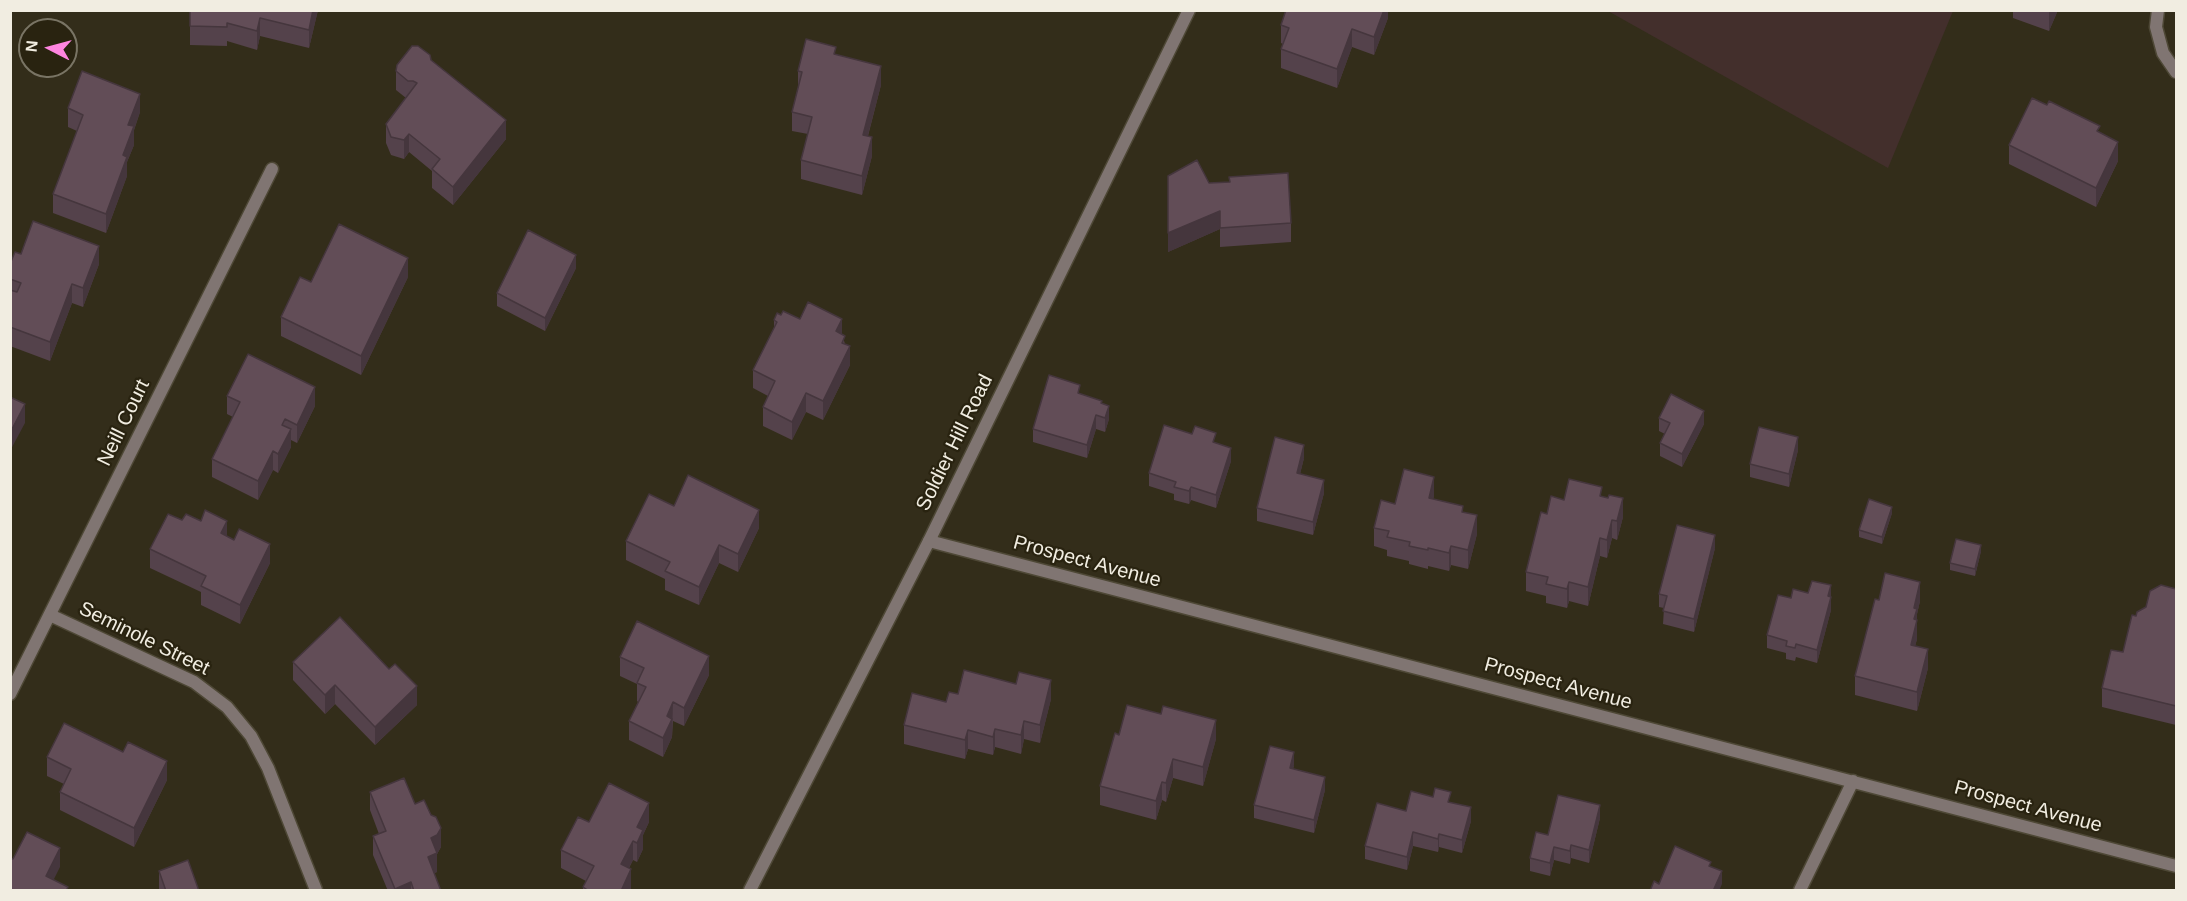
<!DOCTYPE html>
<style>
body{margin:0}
#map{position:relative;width:2187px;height:901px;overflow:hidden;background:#332d1a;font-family:Helvetica,sans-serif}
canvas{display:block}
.frame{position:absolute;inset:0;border:12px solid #f1ede1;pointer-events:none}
.north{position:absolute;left:18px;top:18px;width:60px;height:60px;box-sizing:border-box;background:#292310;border:2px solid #797464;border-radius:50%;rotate:276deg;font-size:16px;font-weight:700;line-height:24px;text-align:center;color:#f1ede1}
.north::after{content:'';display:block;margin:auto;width:21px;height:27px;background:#fe85e0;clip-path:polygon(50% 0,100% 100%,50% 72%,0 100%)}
</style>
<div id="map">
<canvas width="2187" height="901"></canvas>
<div class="frame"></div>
<div class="north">N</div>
</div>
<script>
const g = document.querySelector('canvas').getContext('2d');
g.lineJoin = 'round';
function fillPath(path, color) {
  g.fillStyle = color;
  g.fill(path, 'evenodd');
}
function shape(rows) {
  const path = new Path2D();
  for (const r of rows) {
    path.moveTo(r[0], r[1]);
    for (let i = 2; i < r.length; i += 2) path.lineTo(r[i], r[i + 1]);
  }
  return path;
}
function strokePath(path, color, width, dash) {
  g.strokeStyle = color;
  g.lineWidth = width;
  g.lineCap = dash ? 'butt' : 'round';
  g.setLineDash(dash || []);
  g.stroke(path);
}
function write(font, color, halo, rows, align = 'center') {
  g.font = font + ' Helvetica,sans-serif';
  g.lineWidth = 4.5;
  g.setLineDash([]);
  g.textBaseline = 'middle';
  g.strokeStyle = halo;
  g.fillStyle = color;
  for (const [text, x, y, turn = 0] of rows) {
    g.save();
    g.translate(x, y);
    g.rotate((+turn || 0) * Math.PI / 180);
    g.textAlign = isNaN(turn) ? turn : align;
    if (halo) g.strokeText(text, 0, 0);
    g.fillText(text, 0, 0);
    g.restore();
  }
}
const commercial = shape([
 [1608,11,1953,10,1953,11,1888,168]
]);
const minor = shape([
 [2158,10,2156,27,2163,53,2176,72],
 [929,541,2176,866],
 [50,615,194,682,227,707,251,736,268,768,316,890],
 [10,694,272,169],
 [1800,890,1853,781]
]);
const tertiary = shape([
 [750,890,929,541,1189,10]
]);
const wall = shape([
 [318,10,309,48,260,36,257,50,227,41,227,46,190,45,190,26],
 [1388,10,1388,18,1374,55,1352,47,1337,88,1281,68,1281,49,1283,44,1281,43,1281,25],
 [2013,10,2058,10,2049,31,2013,18],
 [836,55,881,85,868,136,872,156,862,195,801,179,801,160,808,134,792,131,792,112,798,90,798,71],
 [431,60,506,139,453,205,432,188,432,171,409,152,404,159,391,155,386,143,386,124,406,98,396,90,396,71],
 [68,108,140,112,134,130,134,145,127,162,127,176,106,233,53,213,53,194,77,131,68,127],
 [2100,132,2118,161,2096,207,2009,164,2009,145],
 [1168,176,1209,183,1229,182,1229,177,1291,223,1291,242,1220,247,1220,229,1168,252],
 [21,254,99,264,83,307,72,303,50,361,10,346,10,264],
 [576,268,545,331,497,306,497,293],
 [408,277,361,375,281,336,281,317],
 [781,315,800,319,842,334,845,344,850,365,823,420,806,412,792,440,763,426,763,407,768,396,753,388,753,370,774,328,774,320],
 [1080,394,1102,404,1109,419,1105,432,1096,429,1087,458,1033,442,1033,429],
 [227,396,315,406,297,443,291,440,291,447,278,473,273,470,258,500,212,477,212,459,233,417,227,414],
 [1659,418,1704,424,1682,467,1660,456,1660,443,1665,434,1659,431],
 [1798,450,1789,487,1750,477,1750,464],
 [1304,458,1300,474,1324,493,1313,535,1257,521,1257,508],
 [1231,461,1216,508,1191,500,1189,504,1174,500,1174,494,1149,486,1149,473],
 [1434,496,1433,499,1463,512,1477,534,1468,569,1451,565,1449,571,1428,566,1428,569,1409,564,1409,561,1387,556,1387,550,1374,546,1374,528,1395,504],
 [1602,497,1623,517,1617,540,1612,538,1607,558,1600,556,1588,606,1569,601,1567,608,1546,603,1546,596,1526,591,1526,572,1547,514,1564,500],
 [674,506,759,528,738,572,719,563,699,605,665,590,665,579,626,560,626,541],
 [1892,513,1882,544,1859,537,1859,530],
 [182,520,227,536,270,563,240,624,201,605,201,592,150,568,150,549],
 [1715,548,1694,632,1663,624,1664,608,1659,607,1659,594],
 [1981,551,1975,576,1950,570,1950,563],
 [1831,585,1831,610,1817,663,1796,657,1795,661,1786,659,1786,653,1767,648,1767,635,1808,593],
 [2176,589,2176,725,2102,707,2102,688,2123,652,2136,616],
 [1879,600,1920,601,1917,614,1917,639,1915,646,1928,668,1917,711,1855,695,1855,676],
 [620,657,709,675,684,726,673,721,672,737,663,757,629,740,629,721,638,702,637,701,637,684,620,676],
 [293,662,389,669,417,705,375,745,335,704,325,714,293,680],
 [958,694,1051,699,1040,743,1024,739,1021,754,995,747,993,755,968,749,965,759,904,744,904,725],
 [1119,735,1216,739,1203,786,1173,778,1166,802,1162,800,1156,820,1100,805,1100,786],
 [47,757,167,780,134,847,60,810,60,792,64,784,47,776],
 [1294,765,1293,769,1325,790,1314,833,1254,818,1254,805],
 [370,792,415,804,441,847,437,854,437,872,434,873,441,891,388,891,373,855,373,836,379,834,370,810],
 [1451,802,1471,821,1462,853,1439,847,1438,852,1413,846,1407,870,1365,859,1365,846,1406,811],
 [1600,818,1589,863,1571,858,1570,864,1554,860,1550,876,1530,871,1530,858,1548,835],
 [589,822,649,822,643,835,643,849,637,862,633,860,629,868,631,888,630,891,583,891,583,887,586,881,561,868,561,850],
 [159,871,199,891,159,891]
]);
const shadedWall = shape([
 [313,10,318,10,309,48,309,30],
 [1384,10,1388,10,1388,18,1374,55,1374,37],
 [2050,10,2058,10,2049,31,2049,13],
 [260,18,260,36,257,50,257,31],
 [1352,29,1352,47,1337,88,1337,69],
 [881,66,881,85,863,154,863,135],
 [140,94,140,112,134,130,134,145,127,162,127,176,106,233,106,214,123,155,128,125],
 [506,120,506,139,453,205,453,187],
 [409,134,409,152,404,159,404,140],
 [872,137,872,156,862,195,862,176],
 [2118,142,2118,161,2096,207,2096,188],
 [1220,211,1220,229,1168,252,1168,233],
 [99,246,99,264,83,307,83,288],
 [576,255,576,268,545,331,545,318],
 [408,258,408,277,361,375,361,356],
 [72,284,72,303,50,361,50,342],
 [842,319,842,337,836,331],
 [850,346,850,365,823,420,823,401],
 [315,387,315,406,297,443,297,425],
 [806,393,806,412,792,440,792,422],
 [25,404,25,423,10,451,10,433],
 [1109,406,1109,419,1105,432,1105,418],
 [1704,411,1704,424,1682,467,1682,454],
 [1096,415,1096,429,1087,458,1087,445],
 [291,429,291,447,278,473,278,454],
 [1798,437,1798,450,1789,487,1789,474],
 [1304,445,1304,458,1297,486,1297,473],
 [1231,448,1231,461,1216,508,1216,495],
 [273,451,273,470,258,500,258,481],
 [1434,477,1434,496,1429,516,1429,498],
 [1324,480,1324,493,1313,535,1313,522],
 [1191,487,1191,500,1189,504,1189,491],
 [1623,498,1623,517,1617,540,1617,521],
 [1892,507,1892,513,1882,544,1882,537],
 [759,510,759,528,738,572,738,554],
 [1477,515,1477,534,1468,569,1468,550],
 [1612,520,1612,538,1607,558,1607,540],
 [227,521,227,539,221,533],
 [1715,535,1715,548,1694,632,1694,619],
 [1600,538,1600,556,1588,606,1588,587],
 [270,544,270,563,240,624,240,605],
 [719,545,719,563,699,605,699,587],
 [1981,545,1981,551,1975,576,1975,569],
 [1451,546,1451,565,1449,571,1449,553],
 [1569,582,1569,601,1567,608,1567,589],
 [1920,582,1920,601,1917,614,1917,639,1911,664,1911,645,1914,608],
 [1831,585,1831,610,1817,663,1817,650],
 [1928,649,1928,668,1917,711,1917,692],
 [709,656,709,675,684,726,684,708],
 [1051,680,1051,699,1040,743,1040,725],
 [335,685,335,704,325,714,325,695],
 [417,686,417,705,375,745,375,727],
 [673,702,672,737,663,757,663,738,667,716],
 [1216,720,1216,739,1203,786,1203,767],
 [1024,721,1024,739,1021,754,1021,735],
 [995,729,995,747,993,755,993,737],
 [968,730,968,749,965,759,965,740],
 [1294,752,1294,765,1290,781,1290,768],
 [1173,759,1173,778,1166,802,1166,783],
 [167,761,167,780,134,847,134,828],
 [1325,777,1325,790,1314,833,1314,820],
 [1162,782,1162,800,1156,820,1156,801],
 [649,803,649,822,643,835,643,849,637,862,637,827],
 [1600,805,1600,818,1589,863,1589,850],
 [1471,807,1471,821,1462,853,1462,840],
 [441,828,441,847,437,854,437,872,428,876,428,857,431,838],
 [1413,832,1413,846,1407,870,1407,857],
 [1439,834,1439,847,1438,852,1438,839],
 [633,841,633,860,621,883,621,864],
 [1571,845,1571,858,1570,864,1570,851],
 [1554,847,1554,860,1550,876,1550,863],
 [60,848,60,867,48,891,46,876],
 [631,869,631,888,630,891,621,891],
 [1722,871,1722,884,1719,891,1713,891],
 [411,882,411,891,395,891,395,889]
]);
const building = shape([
 [190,10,313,10,309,30,260,18,257,31,227,23,227,27,190,26,190,10],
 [1286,10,1384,10,1374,37,1352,29,1337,69,1281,49,1289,28,1281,25,1286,10],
 [806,39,836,47,834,54,881,66,863,135,872,137,862,176,801,160,812,117,792,112,802,72,798,71,806,39],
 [412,46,418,46,430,55,431,60,506,120,453,187,432,169,440,159,409,134,404,140,391,137,386,124,417,83,413,81,408,81,396,71,397,65,412,46],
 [82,71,140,94,128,125,134,126,123,155,127,157,106,214,53,194,83,115,68,108,82,71],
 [2032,98,2047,105,2049,101,2100,126,2097,131,2118,142,2096,188,2009,145,2032,98],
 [1197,160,1209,183,1230,182,1229,177,1288,173,1291,223,1220,228,1220,211,1168,233,1168,176,1197,160],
 [33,221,99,246,83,288,72,284,50,342,10,327,10,290,17,292,21,283,10,279,10,264,15,252,21,254,33,221],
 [339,224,408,258,361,356,281,317,300,277,311,282,339,224],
 [528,230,576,255,545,318,497,293,528,230],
 [808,302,842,319,836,331,845,336,842,343,850,346,823,401,806,393,792,422,763,407,775,381,753,370,777,322,774,320,777,313,781,315,783,311,800,319,808,302],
 [248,354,315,387,297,425,285,419,282,425,291,429,278,454,273,451,258,481,212,459,240,402,227,396,248,354],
 [1049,375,1080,385,1078,393,1102,401,1101,403,1109,406,1105,418,1096,415,1087,445,1033,429,1049,375],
 [1671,394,1704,411,1682,454,1660,443,1670,423,1659,418,1671,394],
 [10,397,25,404,10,433,10,397],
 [1164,425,1192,434,1195,426,1216,433,1213,442,1231,448,1216,495,1191,487,1189,491,1174,487,1176,482,1149,473,1164,425],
 [1759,427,1798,437,1789,474,1750,464,1759,427],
 [1275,437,1304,445,1297,473,1324,480,1313,522,1257,508,1275,437],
 [1404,469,1434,477,1429,498,1463,506,1462,512,1477,515,1468,550,1451,546,1449,553,1428,548,1428,550,1409,546,1410,542,1387,537,1389,531,1374,528,1381,500,1395,504,1404,469],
 [688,475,759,510,738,554,719,545,699,587,665,571,670,562,626,541,649,494,674,506,688,475],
 [1569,479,1602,487,1600,496,1608,498,1609,495,1623,498,1617,521,1612,520,1607,540,1600,538,1588,587,1569,582,1567,589,1546,584,1548,577,1526,572,1541,512,1547,514,1551,496,1564,500,1569,479],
 [1869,499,1892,507,1882,537,1859,530,1869,499],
 [205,510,227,521,221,533,234,540,239,529,270,544,240,605,201,586,206,576,150,549,168,514,182,520,186,514,201,521,205,510],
 [1677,525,1715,535,1694,619,1663,611,1667,596,1659,594,1677,525],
 [1956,539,1981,545,1975,569,1950,563,1956,539],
 [1885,573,1920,582,1914,608,1917,609,1914,619,1917,620,1911,645,1928,649,1917,692,1855,676,1875,599,1879,600,1885,573],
 [1812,581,1831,585,1828,596,1831,597,1817,650,1796,644,1795,648,1786,646,1787,641,1767,635,1778,595,1791,598,1793,589,1808,593,1812,581],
 [2161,585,2176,589,2176,706,2102,688,2111,650,2123,652,2132,615,2136,616,2137,612,2146,607,2150,591,2161,585],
 [340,617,389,669,395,664,417,686,375,727,335,685,325,695,293,662,340,617],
 [637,621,709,656,684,708,673,702,667,716,672,719,663,738,629,721,646,687,637,683,644,668,620,657,637,621],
 [964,670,1016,684,1019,672,1051,680,1040,725,1024,721,1021,735,995,729,993,737,968,730,965,740,904,725,912,693,946,702,949,692,958,694,964,670],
 [1127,705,1161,714,1163,706,1216,720,1203,767,1173,759,1166,783,1162,782,1156,801,1100,786,1115,733,1119,735,1127,705],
 [64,723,123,752,128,742,167,761,134,828,60,792,71,769,47,757,64,723],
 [1270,746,1294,752,1290,768,1325,777,1314,820,1254,805,1270,746],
 [404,778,415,804,424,800,431,815,436,817,441,828,437,835,431,838,437,853,428,857,441,891,414,891,411,882,395,889,373,836,386,831,370,792,404,778],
 [609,783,649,803,637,827,643,830,637,843,633,841,621,864,631,869,621,891,589,891,583,887,594,866,561,850,578,817,589,822,609,783],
 [1435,788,1451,792,1448,802,1471,807,1462,840,1439,834,1438,839,1413,832,1407,857,1365,846,1377,803,1406,811,1411,791,1433,797,1435,788],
 [1558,795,1600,805,1589,850,1571,845,1570,851,1554,847,1550,863,1530,858,1536,832,1548,835,1558,795],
 [27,832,60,848,46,876,68,887,66,891,10,891,10,858,13,859,27,832],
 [1675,846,1711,862,1709,866,1722,871,1713,891,1650,891,1654,881,1659,884,1675,846],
 [188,860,199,891,166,891,159,871,188,860]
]);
const streetNames = [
 ["Neill Court",124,423,-64],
 ["Soldier Hill Road",955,443,-64],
 ["Prospect Avenue",1087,562,15],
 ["Seminole Street",144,639,26],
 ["Prospect Avenue",1558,684,15],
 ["Prospect Avenue",2028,807,15]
];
fillPath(commercial, '#432f2c');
strokePath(minor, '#4e4836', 15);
strokePath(tertiary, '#4e4836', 15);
strokePath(minor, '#807572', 12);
strokePath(tertiary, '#807572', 12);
fillPath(wall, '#54424b');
fillPath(shadedWall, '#45363d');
fillPath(building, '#624d57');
strokePath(building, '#45363d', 1.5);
write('20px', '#f1ede1', '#292310', streetNames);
</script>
